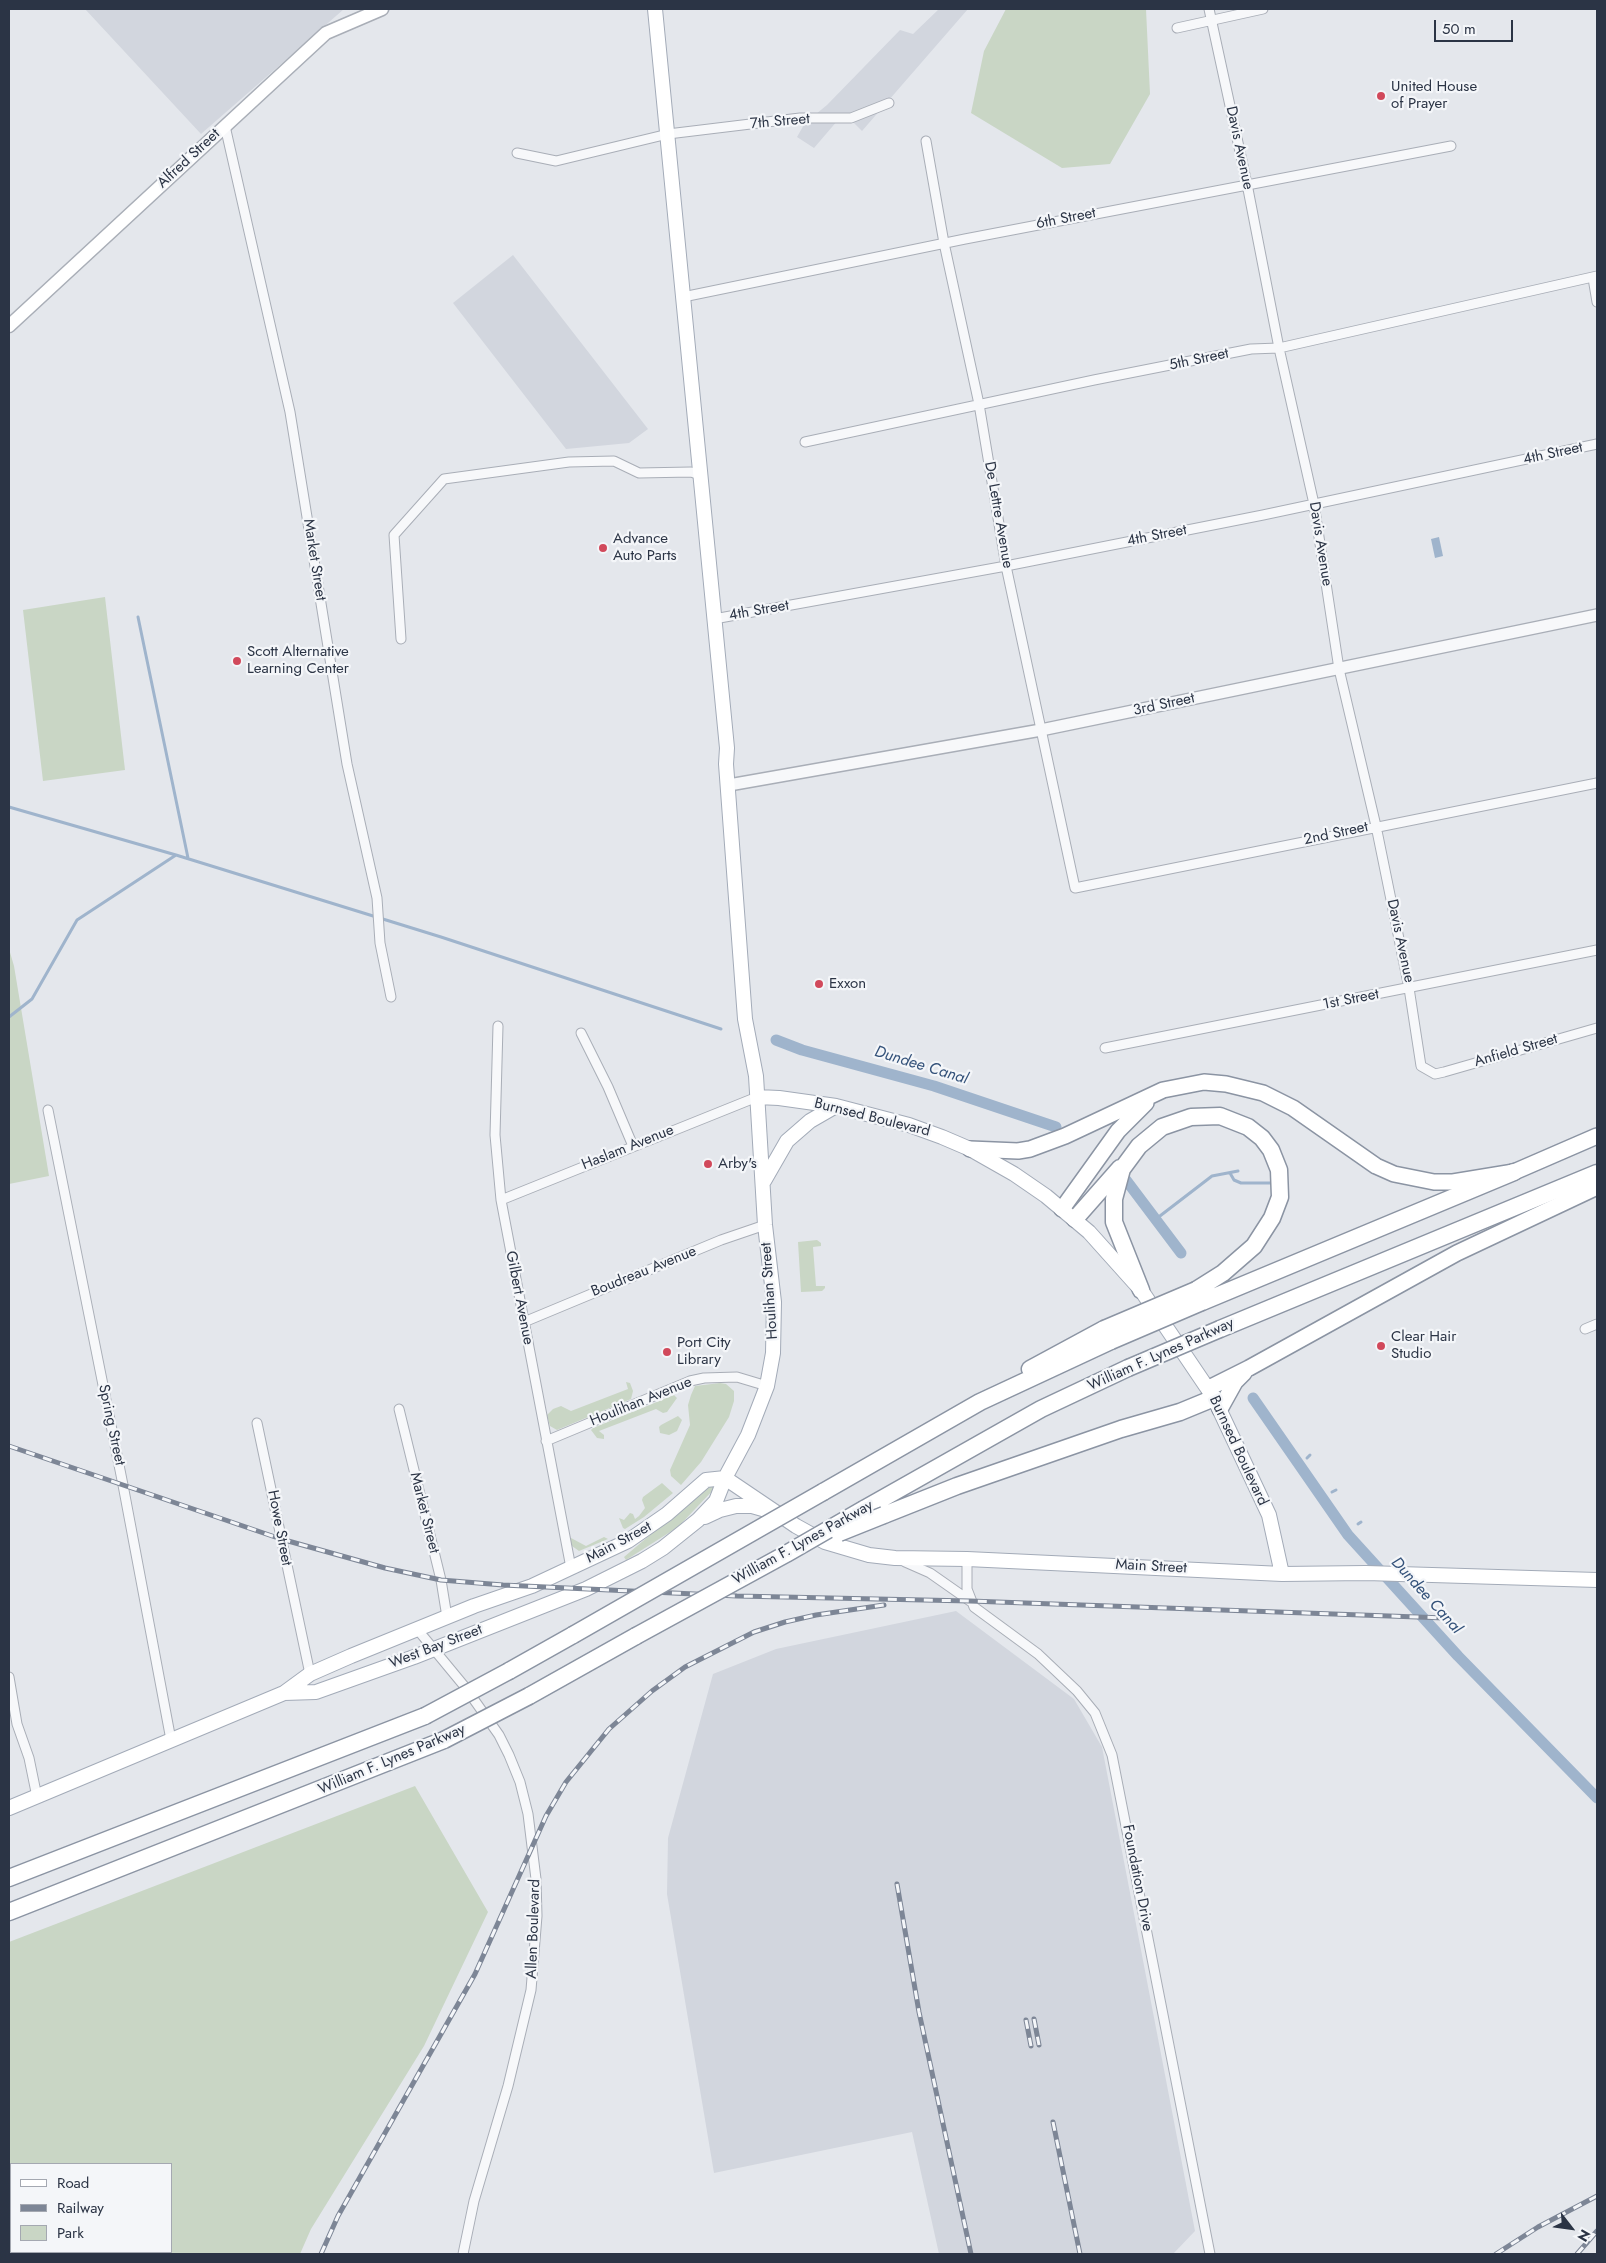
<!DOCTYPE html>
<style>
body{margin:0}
#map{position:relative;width:1606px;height:2263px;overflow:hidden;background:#e4e7ec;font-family:Jost,sans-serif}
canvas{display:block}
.frame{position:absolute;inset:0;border:10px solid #2b3445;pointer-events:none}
.legend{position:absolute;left:10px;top:2163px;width:162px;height:90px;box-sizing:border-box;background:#f4f6f9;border:1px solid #a4a8b1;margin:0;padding:6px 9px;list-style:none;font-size:15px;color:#2b3445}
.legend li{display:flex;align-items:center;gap:10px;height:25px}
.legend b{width:25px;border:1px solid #a4a8b1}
.north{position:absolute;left:1546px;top:2203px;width:50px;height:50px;-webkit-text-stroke:4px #f4f6f9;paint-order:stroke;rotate:120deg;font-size:14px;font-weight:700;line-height:20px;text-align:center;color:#2b3445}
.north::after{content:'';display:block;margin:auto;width:18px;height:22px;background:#2b3445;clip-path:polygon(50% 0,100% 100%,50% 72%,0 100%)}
.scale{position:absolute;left:1434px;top:20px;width:79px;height:22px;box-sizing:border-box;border:2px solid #2b3445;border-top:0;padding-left:6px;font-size:15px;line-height:18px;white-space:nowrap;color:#2b3445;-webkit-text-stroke:4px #f4f6f9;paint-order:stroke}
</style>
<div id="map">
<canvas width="1606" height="2263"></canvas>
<div class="frame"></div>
<ul class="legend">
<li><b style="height:6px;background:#fff"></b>Road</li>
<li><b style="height:6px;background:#7d8696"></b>Railway</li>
<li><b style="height:14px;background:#c9d6c5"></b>Park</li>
</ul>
<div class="north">N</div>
<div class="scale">50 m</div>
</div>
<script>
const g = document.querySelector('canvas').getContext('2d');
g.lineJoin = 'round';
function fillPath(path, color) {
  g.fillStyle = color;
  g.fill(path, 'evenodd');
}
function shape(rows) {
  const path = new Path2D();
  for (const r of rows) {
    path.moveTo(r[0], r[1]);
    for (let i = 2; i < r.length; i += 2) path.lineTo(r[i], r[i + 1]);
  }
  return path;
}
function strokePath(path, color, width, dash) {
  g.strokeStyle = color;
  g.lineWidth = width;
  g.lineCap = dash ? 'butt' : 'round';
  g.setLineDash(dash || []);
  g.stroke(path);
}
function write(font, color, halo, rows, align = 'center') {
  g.font = font + ' Jost,sans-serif';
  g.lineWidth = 4.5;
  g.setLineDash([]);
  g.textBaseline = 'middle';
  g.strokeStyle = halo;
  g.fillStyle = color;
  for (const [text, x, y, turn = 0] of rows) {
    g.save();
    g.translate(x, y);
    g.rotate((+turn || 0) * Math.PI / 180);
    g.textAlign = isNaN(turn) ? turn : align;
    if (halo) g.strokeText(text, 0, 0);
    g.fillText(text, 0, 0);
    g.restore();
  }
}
const built = shape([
 [85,9,344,9,201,134],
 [939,9,968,9,862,131,844,113,814,148,797,137,805,123,827,105,900,30,913,34],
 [513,255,648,429,629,443,566,449,453,303],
 [956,1611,1074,1699,1102,1747,1195,2231,1173,2254,939,2254,912,2132,714,2173,667,1894,668,1838,713,1674,776,1649]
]);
const green = shape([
 [1006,9,1146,9,1150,94,1110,164,1062,168,971,113,984,51],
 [105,597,125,770,43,781,23,610],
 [9,949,14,966,49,1176,9,1184],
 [817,1240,821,1243,821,1246,813,1247,816,1286,825,1286,825,1288,822,1291,801,1292,798,1242],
 [626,1382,630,1383,633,1391,631,1399,557,1430,550,1426,547,1415,553,1409,561,1406,571,1411,628,1389],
 [720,1383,726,1384,734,1391,734,1401,729,1417,701,1462,681,1485,671,1476,670,1470,690,1425,688,1405,691,1395,695,1386],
 [674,1395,677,1398,667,1412,663,1413,656,1409,599,1431,604,1435,604,1439,597,1438,591,1430,593,1428],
 [678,1416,682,1420,677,1431,669,1435,660,1433,659,1427,661,1425],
 [662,1483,673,1493,644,1517,625,1529,623,1528,619,1518,624,1520,630,1513,633,1514,635,1519,639,1516,645,1508,642,1500,643,1497],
 [708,1486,717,1486,678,1527,626,1560,624,1557],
 [604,1537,608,1539,579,1551,572,1546,570,1540,571,1538,586,1546],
 [415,1786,488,1912,424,2046,311,2229,300,2254,9,2254,9,1942],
 [171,2164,171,2252,11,2252,11,2164]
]);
const water = shape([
 [1439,537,1443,556,1435,558,1431,539]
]);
const stream = shape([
 [138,617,188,858],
 [9,807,176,855,441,937,721,1029],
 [9,1017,32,999,77,920,176,855],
 [1230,1173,1234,1180,1241,1183,1272,1183],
 [1156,1219,1212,1176,1238,1171],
 [1307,1458,1310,1455],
 [1332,1492,1336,1490],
 [1358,1524,1361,1522]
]);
const canal = shape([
 [776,1040,802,1050,934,1086,1056,1127],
 [1126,1180,1181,1253],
 [1253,1398,1348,1535,1458,1656,1597,1798]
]);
const minor = shape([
 [1209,9,1247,184,1279,348,1314,504,1339,669,1376,826,1409,988,1421,1066,1435,1074,1444,1072,1597,1028],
 [1177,28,1263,9],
 [225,126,290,412,347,764,377,898,380,943,391,997],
 [926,141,944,243,979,404,1006,566,1075,888,1597,783],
 [517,153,556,161,668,134,800,118,851,118,889,103],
 [1593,278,1597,302],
 [683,297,965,239,1451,146],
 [805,442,1094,380,1251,349,1279,348,1597,276],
 [714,619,1006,566,1263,515,1597,444],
 [401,639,394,535,444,479,569,462,614,461,639,473,691,472,700,475],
 [498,1026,495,1135,501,1200,571,1568],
 [581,1033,608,1087,633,1146],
 [1105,1048,1597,950],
 [48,1110,123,1485,171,1740],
 [501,1200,757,1097],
 [524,1322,721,1240,765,1225],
 [1585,1329,1597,1324],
 [399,1409,441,1580,447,1617],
 [257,1423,310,1674],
 [546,1441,690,1381,704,1378,737,1377,767,1386],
 [967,1559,967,1589,974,1607,1038,1654,1077,1691,1095,1713,1112,1755,1210,2254],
 [905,1562,930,1573,970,1601],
 [417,1629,465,1687,499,1735,509,1755,520,1782,528,1814,536,1879,537,1916,531,1990,508,2086,474,2201,463,2254],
 [9,1677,17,1724,29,1758,37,1797]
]);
const tertiary = shape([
 [729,785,1041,730,1597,615]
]);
const secondary = shape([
 [9,326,326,33,382,9]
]);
const primary = shape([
 [757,1097,779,1098,836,1106,909,1125,942,1137,970,1149,1014,1174,1046,1196,1089,1232,1141,1290,1214,1398,1269,1515,1282,1574],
 [764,1181,787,1141,810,1121,836,1106],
 [705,1517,720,1510,736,1506,752,1506,766,1510],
 [284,1693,316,1692,414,1657,586,1589,642,1561,663,1548,698,1520,716,1501,725,1478,748,1435,767,1386,773,1353,774,1302,765,1225,756,1076,745,1019,726,764,727,748,655,9],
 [9,1808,284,1693,310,1674,351,1656,474,1606,532,1586,628,1541,667,1514,706,1480,725,1478,796,1526,825,1542,869,1555,895,1558,967,1559,1282,1574,1366,1573,1597,1580]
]);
const trunk = shape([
 [970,1149,1018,1151,1030,1149,1065,1136,1163,1090,1204,1082,1226,1084,1263,1093,1293,1108,1376,1166,1394,1174,1434,1182,1453,1182,1514,1172,1597,1136],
 [1062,1209,1118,1131,1146,1103],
 [1209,1388,1249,1368,1457,1253,1597,1187],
 [1220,1409,1235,1382,1244,1373]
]);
const motorway = shape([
 [1075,1219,1120,1168],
 [1141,1290,1114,1222,1114,1199,1122,1169,1139,1146,1162,1127,1191,1117,1220,1116,1248,1127,1262,1138,1271,1150,1279,1170,1280,1197,1272,1218,1254,1246,1223,1273,1196,1290],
 [1202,1302,1514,1172],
 [1220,1329,1597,1173],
 [1030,1369,1104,1329],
 [823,1492,980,1402,1111,1341],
 [864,1509,1041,1409,1128,1368],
 [884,1515,957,1486,1121,1429,1180,1412,1214,1398],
 [509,1671,573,1635],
 [529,1696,636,1636],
 [9,1878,425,1716],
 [9,1912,444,1740]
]);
const rail = shape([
 [9,1446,281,1539,385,1568,441,1580,503,1585,737,1596,970,1601,1445,1618],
 [897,1884,919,2012,971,2254],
 [1034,2019,1039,2045],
 [1026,2020,1031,2046],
 [1053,2122,1080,2254],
 [321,2254,338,2216,475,1974,546,1816,566,1782,609,1729,652,1691,685,1667,754,1632,785,1622,816,1615,884,1605],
 [1496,2254,1538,2227,1597,2196],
 [1577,2254,1597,2231]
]);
const motorwayBridge = shape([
 [1104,1329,1196,1290],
 [1111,1341,1202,1302],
 [1128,1368,1220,1329],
 [839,1533,884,1515],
 [573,1635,823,1492],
 [636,1636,786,1554,864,1509],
 [425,1716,509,1671],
 [444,1740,529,1696]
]);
const markers = [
 [1381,96,5,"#d1495b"],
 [603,548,5,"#d1495b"],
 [237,661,5,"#d1495b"],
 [819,984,5,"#d1495b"],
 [708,1164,5,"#d1495b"],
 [1381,1346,5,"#d1495b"],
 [667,1352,5,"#d1495b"]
];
const poiNames = [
 ["United House",1391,87],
 ["of Prayer",1391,104],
 ["Advance",613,539],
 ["Auto Parts",613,556],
 ["Scott Alternative",247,652],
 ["Learning Center",247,669],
 ["Exxon",829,984],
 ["Arby's",718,1164],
 ["Clear Hair",1391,1337],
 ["Studio",1391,1354],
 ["Port City",677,1343],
 ["Library",677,1360]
];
const streetNames = [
 ["7th Street",780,122,-5],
 ["Davis Avenue",1239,148,78],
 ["Alfred Street",189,159,-43],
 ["6th Street",1066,219,-11],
 ["5th Street",1199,360,-12],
 ["4th Street",1553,454,-12],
 ["De Lettre Avenue",998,515,80],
 ["4th Street",1157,536,-11],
 ["Davis Avenue",1320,544,81],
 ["Market Street",314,560,81],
 ["4th Street",759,611,-10],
 ["3rd Street",1164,705,-12],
 ["2nd Street",1336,834,-12],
 ["Davis Avenue",1400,941,78],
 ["1st Street",1351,1000,-11],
 ["Anfield Street",1516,1051,-16],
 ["Burnsed Boulevard",872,1118,14],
 ["Haslam Avenue",628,1148,-22],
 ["Boudreau Avenue",644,1272,-22],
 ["Houlihan Street",770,1291,-94],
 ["Gilbert Avenue",519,1298,79],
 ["William F. Lynes Parkway",1161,1355,-24],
 ["Houlihan Avenue",641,1402,-22],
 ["Spring Street",111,1425,78],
 ["Burnsed Boulevard",1238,1451,65],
 ["Market Street",424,1513,76],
 ["Howe Street",279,1528,79],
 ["Main Street",619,1543,-28],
 ["William F. Lynes Parkway",803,1543,-29],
 ["Main Street",1151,1567,3],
 ["West Bay Street",436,1647,-21],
 ["William F. Lynes Parkway",392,1760,-23],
 ["Foundation Drive",1137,1878,79],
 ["Allen Boulevard",534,1929,-88]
];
const waterNames = [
 ["Dundee Canal",921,1066,17],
 ["Dundee Canal",1426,1596,48]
];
fillPath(built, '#d2d6de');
fillPath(green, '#c9d6c5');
fillPath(water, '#9fb4cc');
strokePath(stream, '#9fb4cc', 3);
strokePath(canal, '#9fb4cc', 11);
strokePath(minor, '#a9aeb7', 11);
strokePath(tertiary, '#a9aeb7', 14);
strokePath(secondary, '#a9aeb7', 15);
strokePath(primary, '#a3abb8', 16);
strokePath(trunk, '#8b94a3', 18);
strokePath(motorway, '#8b94a3', 19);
strokePath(minor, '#f7f8fa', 9);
strokePath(tertiary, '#f7f8fa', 11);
strokePath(secondary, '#fff', 12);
strokePath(primary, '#fff', 14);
strokePath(trunk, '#fff', 15);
strokePath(motorway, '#fff', 16);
strokePath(rail, '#7d8696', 5);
strokePath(rail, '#f4f6f9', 3, [9]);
strokePath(motorwayBridge, '#8b94a3', 19, []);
strokePath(motorwayBridge, '#fff', 16);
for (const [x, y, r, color] of markers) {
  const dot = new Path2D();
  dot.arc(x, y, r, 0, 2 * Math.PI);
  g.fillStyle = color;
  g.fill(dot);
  strokePath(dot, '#f4f6f9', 2);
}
write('15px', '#2b3445', '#f4f6f9', poiNames, 'left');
write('15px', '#2b3445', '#f4f6f9', streetNames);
write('italic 16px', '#34527a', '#f4f6f9', waterNames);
</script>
